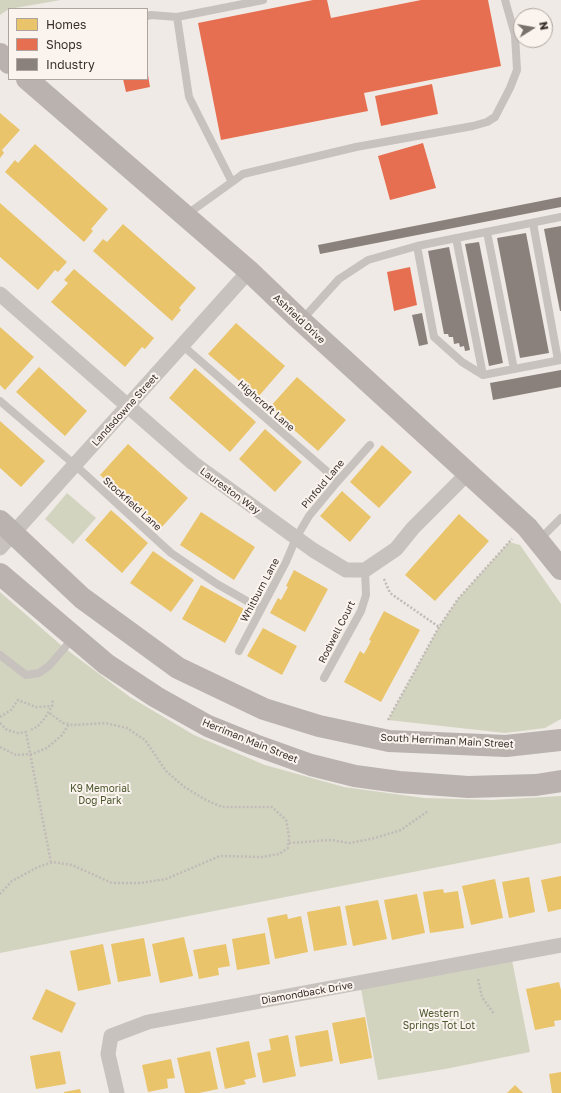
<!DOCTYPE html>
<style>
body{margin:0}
#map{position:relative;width:561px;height:1093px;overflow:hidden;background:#efeae5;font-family:"Golos Text",sans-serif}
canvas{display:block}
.legend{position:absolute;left:8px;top:8px;width:140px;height:72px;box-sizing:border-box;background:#faf3ee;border:1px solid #ada4a0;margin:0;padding:5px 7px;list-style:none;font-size:12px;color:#3a2e2b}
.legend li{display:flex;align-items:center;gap:8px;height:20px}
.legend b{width:20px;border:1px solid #ada4a0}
.north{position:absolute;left:513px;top:8px;width:40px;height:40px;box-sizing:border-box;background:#faf3ee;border:1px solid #ada4a0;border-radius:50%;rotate:79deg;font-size:11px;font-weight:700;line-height:16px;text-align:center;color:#3a2e2b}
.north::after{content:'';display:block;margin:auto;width:14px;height:18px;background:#79706c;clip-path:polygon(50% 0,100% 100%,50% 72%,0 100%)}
</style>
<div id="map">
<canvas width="561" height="1093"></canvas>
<ul class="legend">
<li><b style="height:11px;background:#e9c46a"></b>Homes</li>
<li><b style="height:11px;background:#e76f51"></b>Shops</li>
<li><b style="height:11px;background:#8a817c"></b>Industry</li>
</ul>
<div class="north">N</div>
</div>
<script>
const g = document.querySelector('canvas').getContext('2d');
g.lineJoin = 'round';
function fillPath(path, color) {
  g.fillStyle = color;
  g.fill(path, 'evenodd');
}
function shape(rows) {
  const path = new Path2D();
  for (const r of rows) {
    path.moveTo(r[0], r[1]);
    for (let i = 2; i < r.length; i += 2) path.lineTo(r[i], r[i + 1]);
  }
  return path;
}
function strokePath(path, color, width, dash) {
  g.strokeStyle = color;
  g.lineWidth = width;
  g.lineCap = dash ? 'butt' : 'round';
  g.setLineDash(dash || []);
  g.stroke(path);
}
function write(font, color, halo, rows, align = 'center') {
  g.font = font + ' "Golos Text",sans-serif';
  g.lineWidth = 4;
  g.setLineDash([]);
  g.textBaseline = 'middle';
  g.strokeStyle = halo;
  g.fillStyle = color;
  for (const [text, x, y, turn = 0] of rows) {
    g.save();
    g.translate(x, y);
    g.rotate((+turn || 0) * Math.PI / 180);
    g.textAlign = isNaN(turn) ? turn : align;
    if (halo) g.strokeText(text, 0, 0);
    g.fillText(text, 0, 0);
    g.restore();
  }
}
const green = shape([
 [0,0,61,0,9,9,0,15],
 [67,493,96,518,73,544,45,519],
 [509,542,520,545,561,604,561,719,545,728,505,733,388,720,439,627,458,599],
 [0,592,62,646,130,697,194,735,265,765,344,787,424,798,492,800,561,796,561,843,0,953],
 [511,955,530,1052,445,1069,378,1080,360,984]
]);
const homes = shape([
 [0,113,20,130,2,150,4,153,0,158],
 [35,144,108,209,91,229,93,231,84,242,5,172,15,160,18,163],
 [0,203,67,262,58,272,55,270,38,290,0,257],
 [123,224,196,288,179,308,181,310,172,321,93,251,103,239,107,242],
 [74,269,154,338,145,349,142,347,125,367,51,302,68,283,64,280],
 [236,323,285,366,258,397,208,354],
 [0,327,34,357,5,390,0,385],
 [39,367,87,411,65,436,16,392],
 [195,368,256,422,230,452,169,398],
 [297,377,346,420,318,451,269,408],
 [0,421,45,461,21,487,0,468],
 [265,429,302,462,275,492,239,459],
 [128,444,188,498,161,528,100,475],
 [382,445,412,472,379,508,350,482],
 [342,491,371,517,350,542,320,516],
 [111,510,148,543,122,573,85,540],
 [201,512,255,547,234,580,180,545],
 [459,514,489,541,435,601,405,575],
 [153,551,194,580,171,612,130,583],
 [294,570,328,589,305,632,270,613,278,598,281,600,288,587,286,586],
 [201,585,244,609,225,643,182,619],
 [384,611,420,630,381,702,344,682,360,651,364,654,371,641,369,640],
 [263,628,297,646,282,675,247,656],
 [561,876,561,909,548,912,541,880],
 [529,877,535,912,509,918,502,882],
 [495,879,503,918,471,925,462,886],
 [443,889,444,893,458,891,464,928,430,933,423,892],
 [417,894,425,933,392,940,384,900],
 [378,900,387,939,353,946,345,906],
 [340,906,347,945,314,951,307,912],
 [287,914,288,919,301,916,308,952,275,959,267,918],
 [265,933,270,964,237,970,232,939],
 [184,937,193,976,160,983,152,944],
 [144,938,151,976,118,982,111,944],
 [103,944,111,984,78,991,70,951],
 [226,944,230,966,218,968,219,975,199,979,193,950],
 [559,982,561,990,561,1020,554,1021,555,1026,535,1030,526,989],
 [46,989,76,1003,62,1033,32,1019],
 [365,1017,372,1058,340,1064,332,1023],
 [328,1030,333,1061,300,1067,295,1036],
 [288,1035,296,1076,263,1083,257,1053,271,1050,269,1039],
 [249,1041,256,1077,244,1080,246,1084,225,1089,216,1048],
 [60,1051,66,1084,36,1089,30,1056],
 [210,1051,218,1089,199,1093,185,1093,177,1058],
 [171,1059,175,1078,167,1079,168,1088,148,1092,142,1065],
 [561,1072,561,1093,552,1093,549,1074],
 [515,1085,523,1093,507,1093],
 [80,1089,81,1093,64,1093,64,1092]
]);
const shops = shape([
 [313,0,327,0,331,18,421,0,488,0,501,66,364,93,368,111,221,140,198,23],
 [148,75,150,87,126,92,123,79,147,79],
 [432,84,438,114,381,126,375,96],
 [423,143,436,188,390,200,378,156],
 [410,267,417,305,394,311,387,272]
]);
const industry = shape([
 [561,197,561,207,320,254,318,245],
 [561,226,561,311,560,311,544,229],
 [526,233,549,353,520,358,497,238],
 [479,242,503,363,489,366,465,244],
 [449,247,470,350,465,351,464,346,460,347,459,343,454,344,453,337,449,337,448,334,444,334,428,251],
 [422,313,428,344,419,346,412,315],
 [561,370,561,387,493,400,490,383]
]);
const path = shape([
 [384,579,390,593,439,627],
 [0,717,11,710,18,700,36,707,52,706],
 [388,720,439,627,458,599,512,539],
 [0,723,7,730,18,733,26,732,51,863],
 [31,730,38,726,45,718,52,706,53,699],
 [0,747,16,755,32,754,47,748,62,735,69,724],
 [289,843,331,840,350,843,375,838,401,830,428,811],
 [0,894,12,881,38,867,53,862,72,865,112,883,140,883,166,879,220,856,262,857,279,854,288,848,289,836,286,820,272,807,222,807,204,799,183,786,166,771,145,740,127,728,105,723,74,725,63,723,48,712],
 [478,979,482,997,494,1014]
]);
const lane = shape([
 [147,16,151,15,177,17,189,97,232,182,186,215],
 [177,17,263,0],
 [232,182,243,174,356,147,473,126,487,122,495,117,510,88,517,70,515,35,505,0],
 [533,223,558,360],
 [487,232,514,369],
 [456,238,483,375],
 [417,246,434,337,462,362,483,375,561,360],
 [301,321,339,279,368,260,417,246,561,217],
 [182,345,338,481],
 [0,401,75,465,171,553,217,584,261,609],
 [539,540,561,518],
 [239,651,286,562,296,538,309,516,338,481,370,445],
 [0,655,26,675,39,673,49,666,73,638],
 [324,678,361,611,366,595,365,570]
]);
const street = shape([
 [0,294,193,463,313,550,346,570,365,570,396,549,413,528,468,473],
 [0,548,249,271],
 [117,1093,108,1054,111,1036,148,1022,561,945]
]);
const secondary = shape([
 [0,54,9,63],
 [27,79,249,271,297,317,527,527,561,569],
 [0,521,82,598,178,668,264,709,319,726,389,741,506,746,561,740],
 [0,574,106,664,156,697,208,726,255,745,311,765,355,776,399,782,468,787,536,785,561,781]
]);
const streetNames = [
 ["Ashfield Drive",299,319,43],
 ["Highcroft Lane",266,406,41],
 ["Landsdowne Street",125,410,-48],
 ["Pinfold Lane",323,484,-50],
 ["Laureston Way",230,491,36],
 ["Stockfield Lane",132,504,42],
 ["Whitburn Lane",260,590,-62],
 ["Rodwell Court",337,632,-63],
 ["Herriman Main Street",250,741,22],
 ["South Herriman Main Street",447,741,3],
 ["Diamondback Drive",307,993,-10]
];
const parkNames = [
 ["K9 Memorial",100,789],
 ["Dog Park",100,801],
 ["Western",439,1014],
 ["Springs Tot Lot",439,1026]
];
fillPath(green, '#d2d4c0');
fillPath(homes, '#e9c46a');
fillPath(shops, '#e76f51');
fillPath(industry, '#8a817c');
strokePath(path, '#c1bab6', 2.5, [2, 2]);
strokePath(lane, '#c8c2be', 8);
strokePath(street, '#c8c2be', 15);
strokePath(secondary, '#b9b2ae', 22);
write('10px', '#3a2e2b', '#faf3ee', streetNames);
write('10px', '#4d582f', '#faf3ee', parkNames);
</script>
